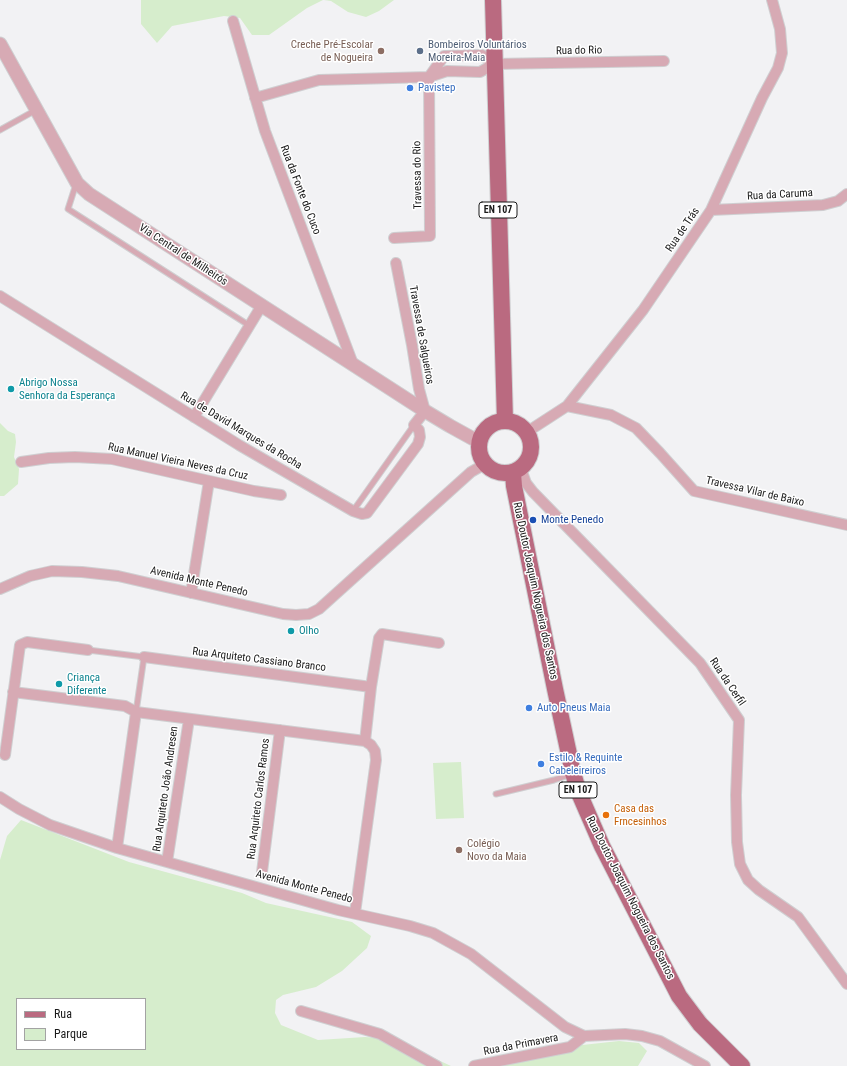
<!DOCTYPE html>
<meta charset="utf-8">
<style>
body{margin:0}
#map{position:relative;width:847px;height:1066px;overflow:hidden;background:#f2f2f4;font-family:"Roboto Condensed",sans-serif}
canvas{display:block}
.legend{position:absolute;left:16px;top:998px;width:130px;height:52px;box-sizing:border-box;background:#fff;border:1px solid #a3a3a3;margin:0;padding:5px 7px;list-style:none;font-size:12px;color:#1a1a1a}
.legend li{display:flex;align-items:center;gap:8px;height:20px}
.legend b{width:20px;border:1px solid #a3a3a3}
</style>
<div id="map">
<canvas width="847" height="1066"></canvas>
<ul class="legend">
<li><b style="height:5px;background:#ba6a80"></b>Rua</li>
<li><b style="height:11px;background:#d6edcc"></b>Parque</li>
</ul>
</div>
<script>
const g = document.querySelector('canvas').getContext('2d');
g.lineJoin = 'round';
function fillPath(path, color) {
  g.fillStyle = color;
  g.fill(path, 'evenodd');
}
function shape(rows) {
  const path = new Path2D();
  for (const r of rows) {
    if (r.length === 3) {
      path.moveTo(r[0] + r[2], r[1]);
      path.arc(r[0], r[1], r[2], 0, 2 * Math.PI);
      continue;
    }
    path.moveTo(r[0], r[1]);
    for (let i = 2; i < r.length; i += 2) path.lineTo(r[i], r[i + 1]);
  }
  return path;
}
function strokePath(path, color, width, dash) {
  g.strokeStyle = color;
  g.lineWidth = width;
  g.lineCap = dash ? 'butt' : 'round';
  g.setLineDash(dash || []);
  g.stroke(path);
}
function write(font, color, halo, rows, align = 'center') {
  g.font = font + ' "Roboto Condensed",sans-serif';
  g.lineWidth = 3;
  g.setLineDash([]);
  g.textBaseline = 'middle';
  g.strokeStyle = halo;
  g.fillStyle = color;
  for (const [text, x, y, turn = 0] of rows) {
    g.save();
    g.translate(x, y);
    g.rotate((+turn || 0) * Math.PI / 180);
    g.textAlign = isNaN(turn) ? turn : align;
    if (halo) g.strokeText(text, 0, 0);
    g.fillText(text, 0, 0);
    g.restore();
  }
}
const green = shape([
 [141,0,323,0,307,8,269,35,252,35,240,18,224,16,172,26,157,43,141,24],
 [324,0,394,0,379,11,366,17,348,12,331,1],
 [0,423,8,431,15,434,16,442,14,457,19,469,18,484,4,496,0,496],
 [461,762,464,818,436,819,433,763],
 [21,820,129,862,242,893,266,903,352,922,371,936,367,948,342,971,316,987,283,995,276,1000,275,1013,281,1025,318,1040,365,1037,393,1039,451,1066,0,1066,0,860,7,836],
 [17,999,145,999,145,1049,17,1049],
 [619,1041,639,1043,647,1051,638,1066,493,1066,564,1047]
]);
const service = shape([
 [0,130,36,110],
 [76,184,68,209,250,326],
 [353,511,414,425],
 [88,650,144,657,136,712],
 [496,794,554,780,572,774]
]);
const minor = shape([
 [233,21,265,131,353,364],
 [429,77,444,56,482,55,494,64],
 [255,98,319,80,429,77,447,71,480,72,494,64,664,61],
 [711,210,823,205,838,201,847,194],
 [394,238,430,236,429,77],
 [0,296,239,445,353,511,362,514,367,513,418,444,420,437,419,430,414,425,425,411,419,389,412,345,396,263],
 [567,406,611,415,636,428,660,453,694,491,847,525],
 [194,417,262,305],
 [527,432,567,406,643,310,711,210,762,98,778,68,782,53,780,29,772,0],
 [21,462,49,458,75,457,112,459,254,491,281,495],
 [521,469,526,483,533,492,700,663,739,720,736,795,737,842,740,864,748,880,759,890,798,917,847,984],
 [0,589,30,576,52,571,82,572,118,576,283,614,296,615,309,614,319,609,471,472,485,464],
 [191,593,209,481],
 [144,657,371,687],
 [13,692,125,706,136,712],
 [365,741,371,687,379,638,382,634,439,643],
 [5,755,20,645,27,642,88,650],
 [0,797,19,809,50,825,117,848,338,910,410,926,433,933,471,954,565,1027,584,1036],
 [117,848,136,712,365,741,371,745,375,751,376,760,355,913],
 [167,862,189,719],
 [262,872,280,730],
 [301,1011,380,1034,437,1066],
 [474,1066,570,1047,584,1036,625,1034,642,1036,660,1041,705,1066]
]);
const tertiary = shape([
 [0,44,77,183,89,194,425,411,450,426,479,442]
]);
const primary = shape([
 [493,0,505,421],
 [505,447,26],
 [513,473,514,486,555,689,573,773,579,793,602,846,679,996,700,1024,742,1066]
]);
const markers = [
 [381,51,4,"#8d6e63"],
 [420,51,4,"#5c6f8a"],
 [410,88,4,"#3f7fe0"],
 [11,389,4,"#0f9aa8"],
 [533,520,4,"#1a4fb4"],
 [291,631,4,"#0f9aa8"],
 [59,684,4,"#0f9aa8"],
 [529,708,4,"#3f7fe0"],
 [541,764,4,"#3f7fe0"],
 [606,815,4,"#e8710a"],
 [459,850,4,"#8d6e63"]
];
const shields = [
 [498,210,38],
 [578,790,38]
];
const shieldNames = [
 ["EN 107",498,210],
 ["EN 107",578,790]
];
const educationNames = [
 ["Creche Pré-Escolar",373,45],
 ["de Nogueira",373,58],
 ["Colégio",467,844,"left"],
 ["Novo da Maia",467,857,"left"]
];
const serviceNames = [
 ["Bombeiros Voluntários",428,45],
 ["Moreira-Maia",428,58]
];
const streetNames = [
 ["Rua do Rio",579,51,-1],
 ["Travessa do Rio",418,175,-91],
 ["Rua da Fonte do Cuco",300,190,69],
 ["Rua da Caruma",780,195,-3],
 ["Rua de Trás",683,230,-56],
 ["Via Central de Milheirós",183,255,33],
 ["Travessa de Salgueiros",421,335,80],
 ["Rua de David Marques da Rocha",241,431,31],
 ["Rua Manuel Vieira Neves da Cruz",178,462,12],
 ["Travessa Vilar de Baixo",755,492,13],
 ["Avenida Monte Penedo",199,582,13],
 ["Rua Doutor Joaquim Nogueira dos Santos",535,591,78],
 ["Rua Arquiteto Cassiano Branco",259,660,7],
 ["Rua da Cerfil",727,682,56],
 ["Rua Arquiteto João Andresen",166,789,-82],
 ["Rua Arquiteto Carlos Ramos",259,799,-83],
 ["Avenida Monte Penedo",304,887,15],
 ["Rua Doutor Joaquim Nogueira dos Santos",630,898,63],
 ["Rua da Primavera",521,1045,-11]
];
const shopNames = [
 ["Pavistep",418,88],
 ["Auto Pneus Maia",537,708],
 ["Estilo & Requinte",549,758],
 ["Cabeleireiros",549,771]
];
const cultureNames = [
 ["Abrigo Nossa",19,383],
 ["Senhora da Esperança",19,396],
 ["Olho",299,631],
 ["Criança",67,678],
 ["Diferente",67,691]
];
const transitNames = [
 ["Monte Penedo",541,520]
];
const foodNames = [
 ["Casa das",614,809],
 ["Frncesinhos",614,822]
];
fillPath(green, '#d6edcc');
strokePath(service, '#cfcfd1', 7);
strokePath(minor, '#cfcfd1', 12);
strokePath(tertiary, '#cfcfd1', 15);
strokePath(primary, '#cfcfd1', 18);
strokePath(service, '#d7aab4', 5);
strokePath(minor, '#d7aab4', 10);
strokePath(tertiary, '#d7aab4', 13);
strokePath(primary, '#ba6a80', 16);
for (const [x, y, r, color] of markers) {
  const dot = new Path2D();
  dot.arc(x, y, r, 0, 2 * Math.PI);
  g.fillStyle = color;
  g.fill(dot);
  strokePath(dot, '#fff', 1.5);
}
for (const [x, y, w] of shields) {
  const box = new Path2D();
  box.roundRect(x - w / 2, y - 8, w, 16, 3);
  g.fillStyle = '#fff';
  g.fill(box);
  strokePath(box, '#1a1a1a', 1);
}
write('bold 10px', '#1a1a1a', null, shieldNames);
write('11px', '#785e54', '#fff', educationNames, 'right');
write('11px', '#4e5e75', '#fff', serviceNames, 'left');
write('11px', '#1a1a1a', '#fff', streetNames);
write('11px', '#366cbe', '#fff', shopNames, 'left');
write('11px', '#0d838f', '#fff', cultureNames, 'left');
write('11px', '#164399', '#fff', transitNames, 'left');
write('11px', '#c56008', '#fff', foodNames, 'left');
</script>
